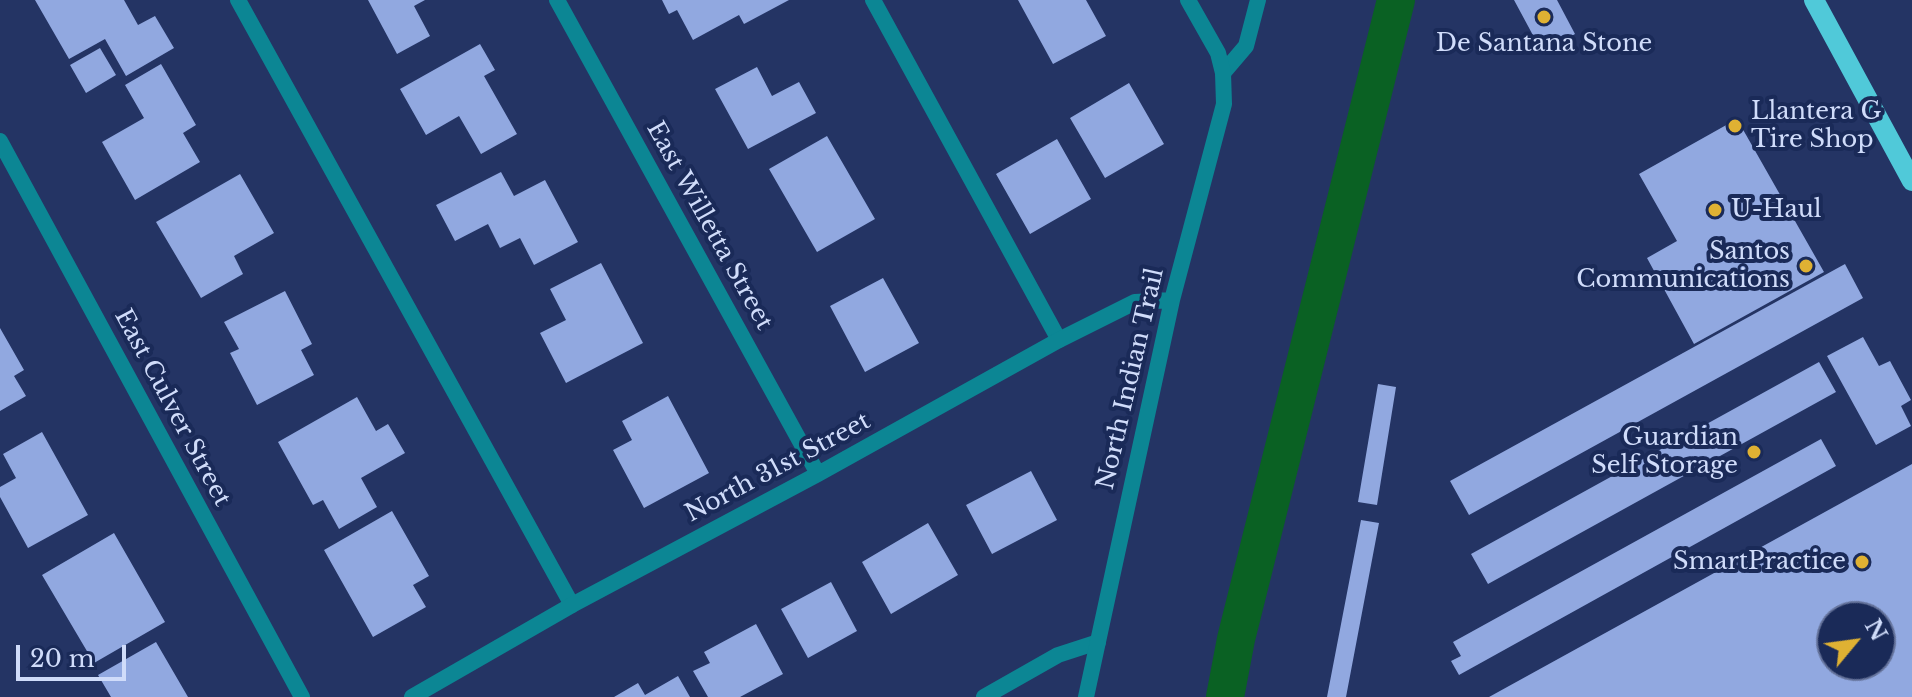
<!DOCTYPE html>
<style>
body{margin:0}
#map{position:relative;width:1912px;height:697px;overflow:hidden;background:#243464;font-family:"Libre Baskerville",serif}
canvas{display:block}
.north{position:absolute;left:1816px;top:601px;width:80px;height:80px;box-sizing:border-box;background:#1a2a58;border:2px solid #637199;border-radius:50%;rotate:61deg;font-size:22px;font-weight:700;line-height:32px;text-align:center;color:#d0dcfa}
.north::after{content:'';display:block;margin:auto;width:28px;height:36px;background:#dfb133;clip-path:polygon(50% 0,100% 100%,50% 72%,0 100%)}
.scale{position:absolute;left:16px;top:645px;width:110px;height:36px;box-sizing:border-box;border:4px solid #d0dcfa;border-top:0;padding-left:10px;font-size:24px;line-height:28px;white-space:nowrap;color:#d0dcfa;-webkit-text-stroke:6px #1a2a58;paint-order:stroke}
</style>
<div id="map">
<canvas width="1912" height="697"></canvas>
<div class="north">N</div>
<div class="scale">20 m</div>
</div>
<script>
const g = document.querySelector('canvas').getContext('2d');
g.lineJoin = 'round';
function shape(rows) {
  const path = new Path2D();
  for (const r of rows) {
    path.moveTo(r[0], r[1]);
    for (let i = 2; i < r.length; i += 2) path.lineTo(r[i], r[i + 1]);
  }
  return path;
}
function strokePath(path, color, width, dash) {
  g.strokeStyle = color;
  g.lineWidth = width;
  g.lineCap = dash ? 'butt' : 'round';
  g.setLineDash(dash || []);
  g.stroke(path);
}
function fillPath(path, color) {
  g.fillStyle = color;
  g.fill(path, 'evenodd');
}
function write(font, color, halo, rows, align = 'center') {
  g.font = font + ' "Libre Baskerville",serif';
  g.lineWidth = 8;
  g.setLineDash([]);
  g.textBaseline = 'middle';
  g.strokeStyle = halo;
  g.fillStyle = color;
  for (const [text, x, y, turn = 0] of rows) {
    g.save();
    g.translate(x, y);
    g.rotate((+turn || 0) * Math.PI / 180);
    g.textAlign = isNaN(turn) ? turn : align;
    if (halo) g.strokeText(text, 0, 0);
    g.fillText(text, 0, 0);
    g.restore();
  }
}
const canal = shape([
 [1225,697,1236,639,1396,0]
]);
const building = shape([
 [35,0,124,0,138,25,155,16,174,48,126,76,105,39,69,59],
 [368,0,425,0,414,6,430,36,397,54],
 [662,0,789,0,744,24,739,15,693,40,677,10,669,14],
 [1018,0,1086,0,1106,36,1053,64],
 [1514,0,1557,0,1575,34,1542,52],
 [480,44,495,70,484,76,517,134,481,154,459,116,426,135,400,89],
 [100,48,116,75,86,93,70,65],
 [161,64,196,125,183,133,200,162,135,200,102,142,144,118,125,85],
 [757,67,772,96,799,82,816,113,748,149,715,89],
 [1129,83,1164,144,1105,178,1070,118],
 [1737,119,1824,272,1694,344,1647,258,1677,241,1639,174],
 [827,136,875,219,817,252,769,169],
 [1057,139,1091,199,1030,234,996,174],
 [501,172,514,196,545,180,578,242,534,265,520,238,500,248,488,224,455,241,436,205],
 [240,174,274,233,234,256,243,274,201,298,156,222],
 [601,263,643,343,566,383,540,333,566,320,550,289],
 [1845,264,1863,298,1469,515,1450,481],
 [883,278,919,343,865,372,830,306],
 [285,291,312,344,301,350,314,375,257,405,230,353,239,349,224,322],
 [0,328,24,370,14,376,26,396,0,411],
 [1863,337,1879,366,1890,361,1911,400,1901,406,1911,426,1876,445,1827,356],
 [1819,362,1836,392,1488,584,1471,554],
 [1378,384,1396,387,1377,505,1358,502],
 [668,396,709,473,644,508,613,450,632,440,622,421],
 [357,397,376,431,388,424,405,453,361,478,377,507,339,529,323,500,313,505,278,442],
 [42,432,88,515,28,548,0,497,0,487,16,478,3,454],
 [1821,439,1836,466,1459,675,1451,661,1461,656,1453,642],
 [1912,464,1912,697,1489,697],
 [1832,617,1880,617,1880,665,1832,665],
 [1031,471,1057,520,992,554,966,505],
 [392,511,429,576,413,585,426,607,373,637,324,550],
 [1361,520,1379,523,1346,697,1327,697],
 [928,523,958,575,891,614,862,562],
 [114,533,165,622,94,663,42,575],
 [831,582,857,631,808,658,781,609],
 [756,624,783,674,740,697,708,697,693,671,710,663,704,652],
 [156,642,188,697,111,697,98,675],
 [678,676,690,697,614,697,638,683,645,695]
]);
const service = shape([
 [238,0,572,605],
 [873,0,1059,340],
 [1223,73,1246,46,1258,0],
 [984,697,1058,655,1098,642]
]);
const minor = shape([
 [557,0,818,474],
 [0,141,302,697],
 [412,697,572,605,818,474,1059,340,1135,302,1172,300],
 [1086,697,1172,300,1224,104,1223,73,1218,53,1188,0]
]);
const primary = shape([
 [1814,0,1912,181]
]);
const markers = [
 [1544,17,8,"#dfb133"],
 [1735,126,8,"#dfb133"],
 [1715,210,8,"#dfb133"],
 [1806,266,8,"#dfb133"],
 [1754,452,8,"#dfb133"],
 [1862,562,8,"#dfb133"]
];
const poiNames = [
 ["De Santana Stone",1544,44,"center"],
 ["Llantera G",1751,112,"left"],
 ["Tire Shop",1751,140,"left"],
 ["U-Haul",1731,210,"left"],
 ["Santos",1790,252],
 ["Communications",1790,280],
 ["Guardian",1738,438],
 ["Self Storage",1738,466],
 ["SmartPractice",1846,562]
];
const streetNames = [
 ["East Willetta Street",709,226,61],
 ["North Indian Trail",1131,379,-77],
 ["East Culver Street",172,408,62],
 ["North 31st Street",778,468,-28]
];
strokePath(canal, '#0a6123', 38);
fillPath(building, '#91a8e0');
strokePath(service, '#0c8694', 16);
strokePath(minor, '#0c8694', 16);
strokePath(primary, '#50c9d9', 20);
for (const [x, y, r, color] of markers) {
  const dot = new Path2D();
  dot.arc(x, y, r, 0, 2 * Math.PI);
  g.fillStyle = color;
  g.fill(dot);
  strokePath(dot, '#1a2a58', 3);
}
write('24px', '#d0dcfa', '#1a2a58', poiNames, 'right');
write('24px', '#d0dcfa', '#1a2a58', streetNames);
</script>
